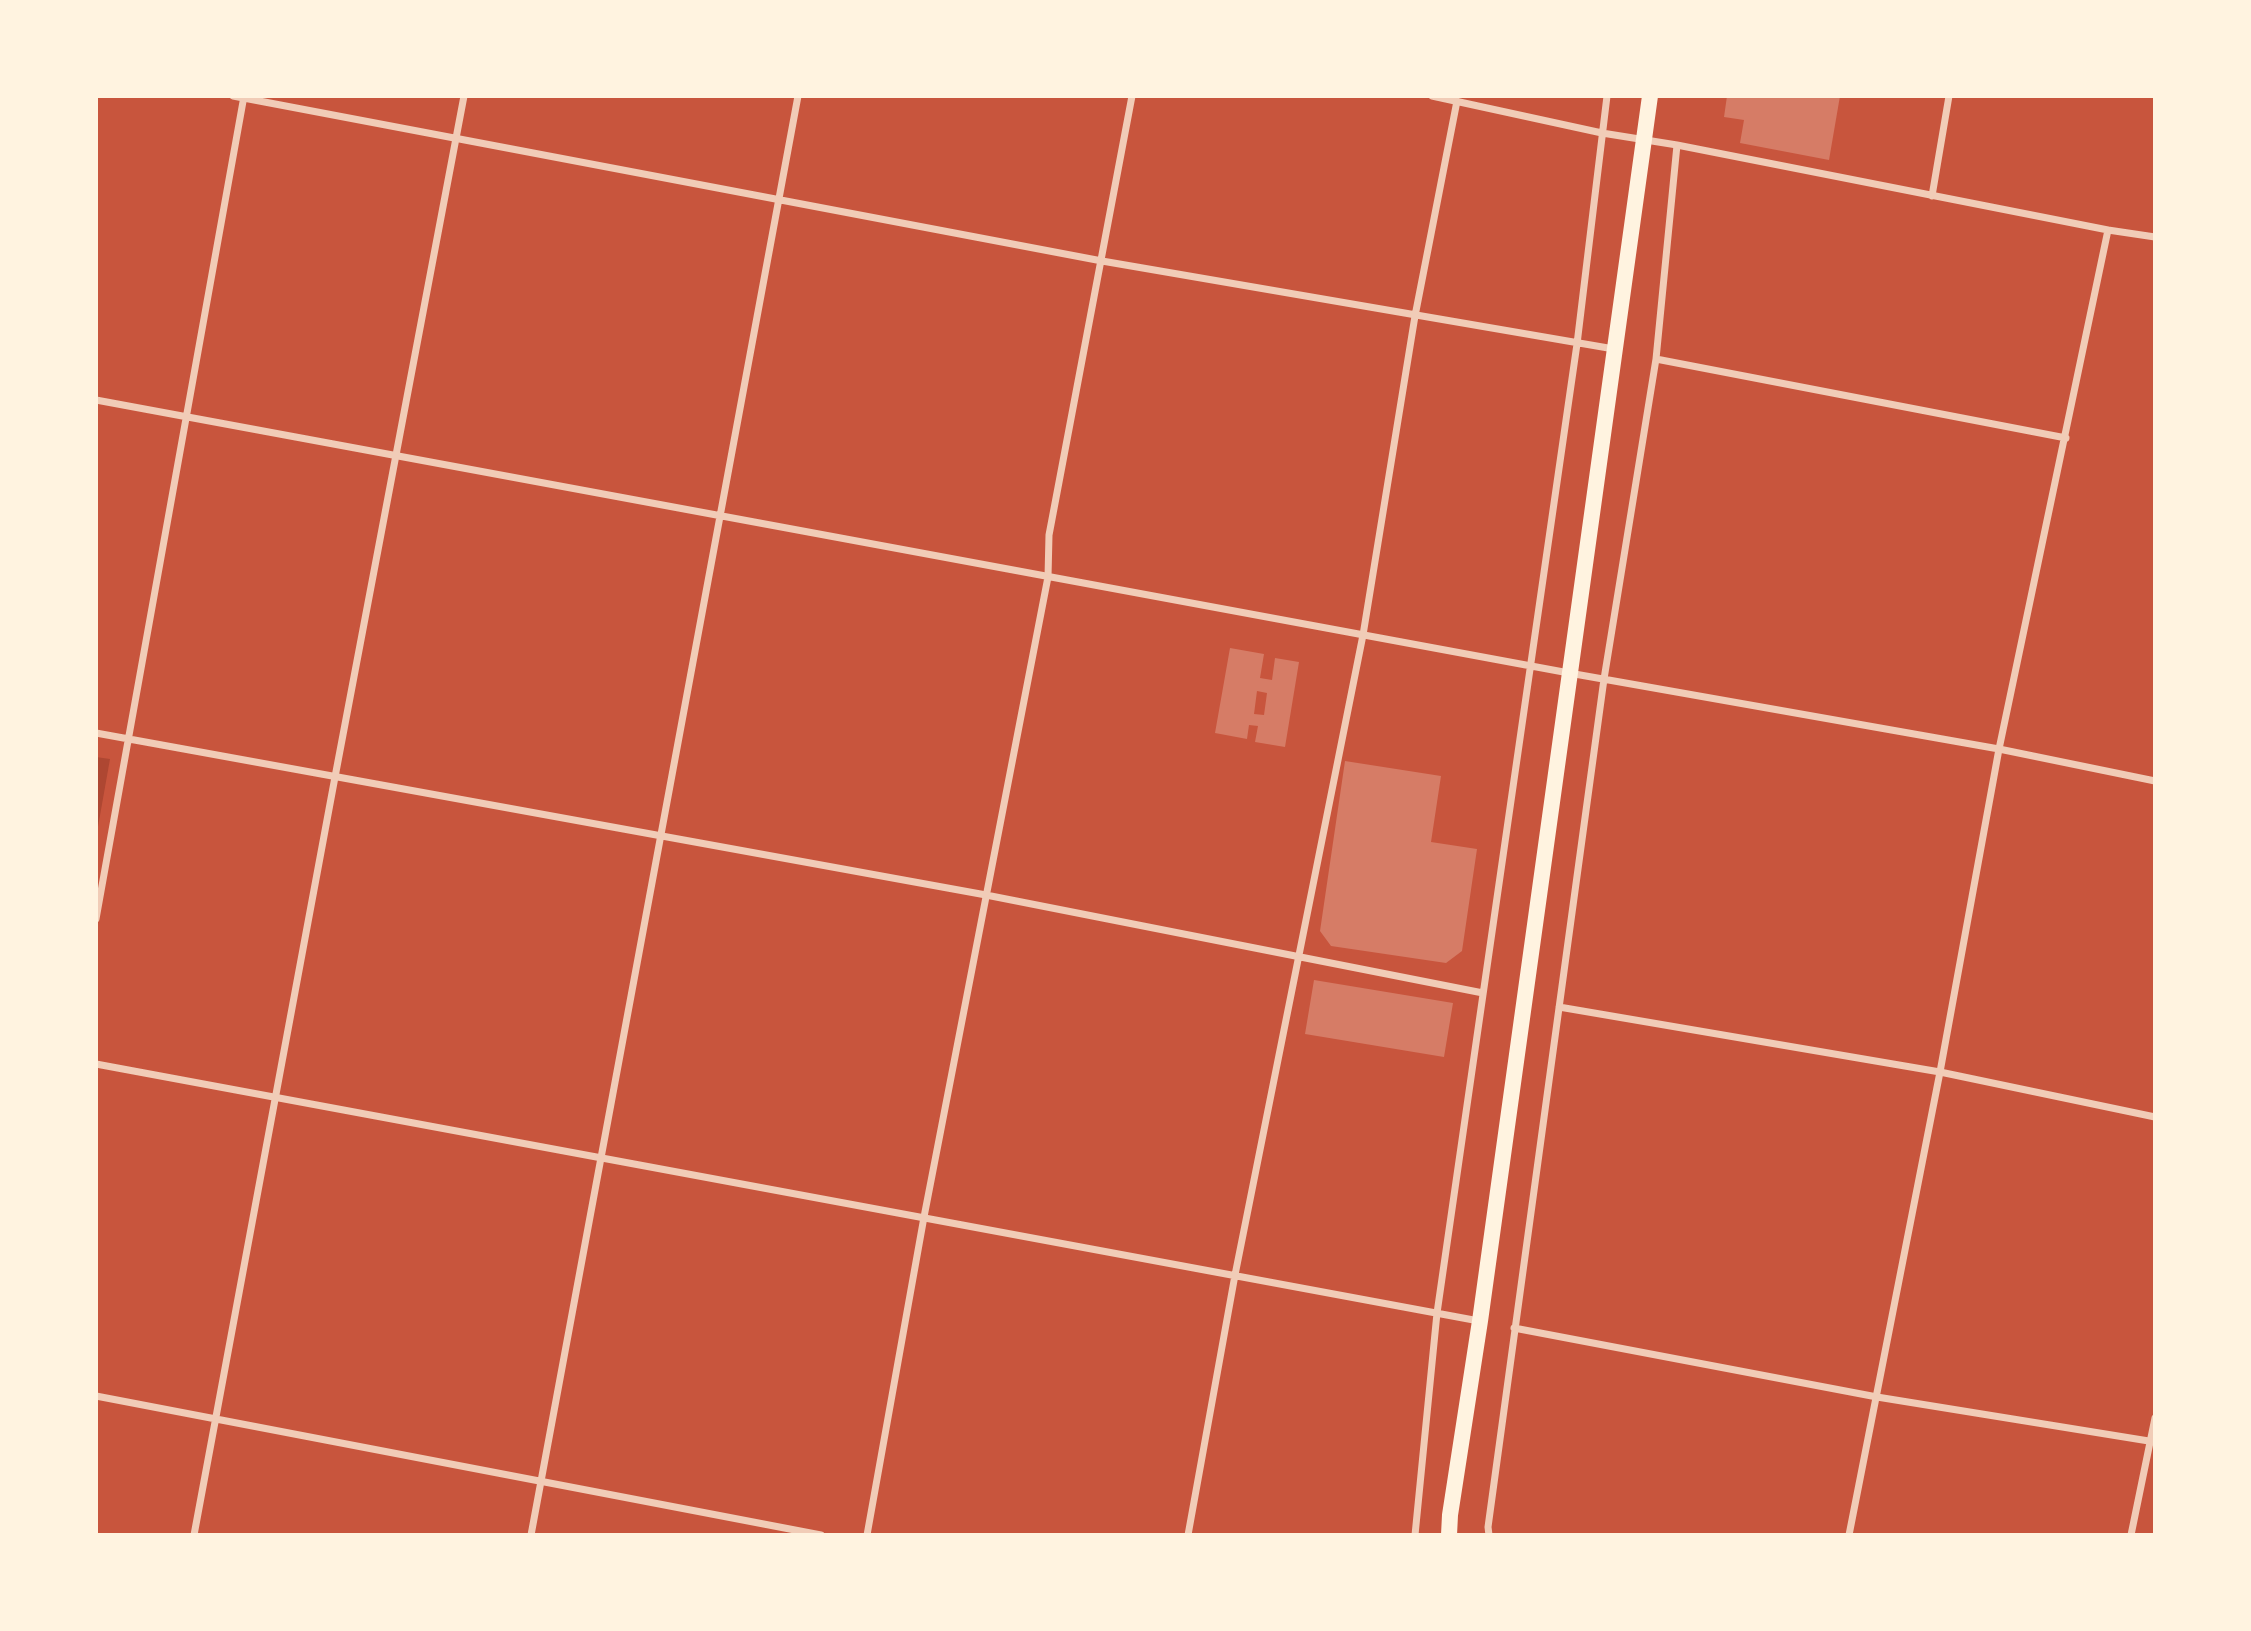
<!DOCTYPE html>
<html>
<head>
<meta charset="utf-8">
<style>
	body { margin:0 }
	#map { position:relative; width:2251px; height:1631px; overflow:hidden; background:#c8553d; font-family:Arial,sans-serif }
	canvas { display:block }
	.frame { position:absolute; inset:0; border:98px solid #fff3e0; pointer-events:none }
</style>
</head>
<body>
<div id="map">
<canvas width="2251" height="1631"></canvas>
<div class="frame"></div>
</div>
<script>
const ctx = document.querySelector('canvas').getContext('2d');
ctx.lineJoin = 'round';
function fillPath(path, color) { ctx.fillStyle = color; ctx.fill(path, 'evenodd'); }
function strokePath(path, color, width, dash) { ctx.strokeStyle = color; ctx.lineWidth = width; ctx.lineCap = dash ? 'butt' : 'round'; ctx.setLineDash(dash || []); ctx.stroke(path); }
fillPath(new Path2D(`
	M 96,757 L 110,759 L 96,838 Z`), '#ae4732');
fillPath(new Path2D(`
	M 1727,96 L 1840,96 L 1829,160 L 1740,143 L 1744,120 L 1724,117 Z
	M 1230,648 L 1264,654 L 1260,678 L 1272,680 L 1275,658 L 1299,662 L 1285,747 L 1255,742 L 1258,726 L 1249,725 L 1247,739 L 1215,733 ZM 1257,691 L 1267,693 L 1264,715 L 1254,714 Z
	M 1345,761 L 1441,776 L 1431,842 L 1477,849 L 1462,951 L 1446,963 L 1331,946 L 1320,931 Z
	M 1314,980 L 1453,1003 L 1444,1057 L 1305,1034 Z`), '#d67c66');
strokePath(new Path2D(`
	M 233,96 L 1102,261 L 1614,349
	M 1432,96 L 1602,133 L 1677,145 L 2108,230 L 2155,237
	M 1932,196 L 1949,96
	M 1656,359 L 2066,438
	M 96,400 L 1569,673 L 1999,749 L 2155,781
	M 96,733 L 986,895 L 1483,993
	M 96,919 L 244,96
	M 1559,1007 L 1940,1072 L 2155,1117
	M 96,1064 L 1479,1321
	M 1514,1328 L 1877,1397 L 2155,1442
	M 96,1396 L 821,1535
	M 194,1535 L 335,777 L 464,96
	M 531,1535 L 798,96
	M 867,1535 L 924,1217 L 1048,577 L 1049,535 L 1132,96
	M 1188,1535 L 1235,1275 L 1363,635 L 1415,316 L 1457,101
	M 1415,1535 L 1437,1313 L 1577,344 L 1607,96
	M 1489,1535 L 1488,1527 L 1604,679 L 1656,359 L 1677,145
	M 1849,1535 L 1940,1072 L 1999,749 L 2108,230
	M 2131,1535 L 2155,1418`), '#f1ccb7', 7);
strokePath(new Path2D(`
	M 1449,1535 L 1450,1515 L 1480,1321 L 1650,96`), '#fff3e0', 16);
</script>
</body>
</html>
